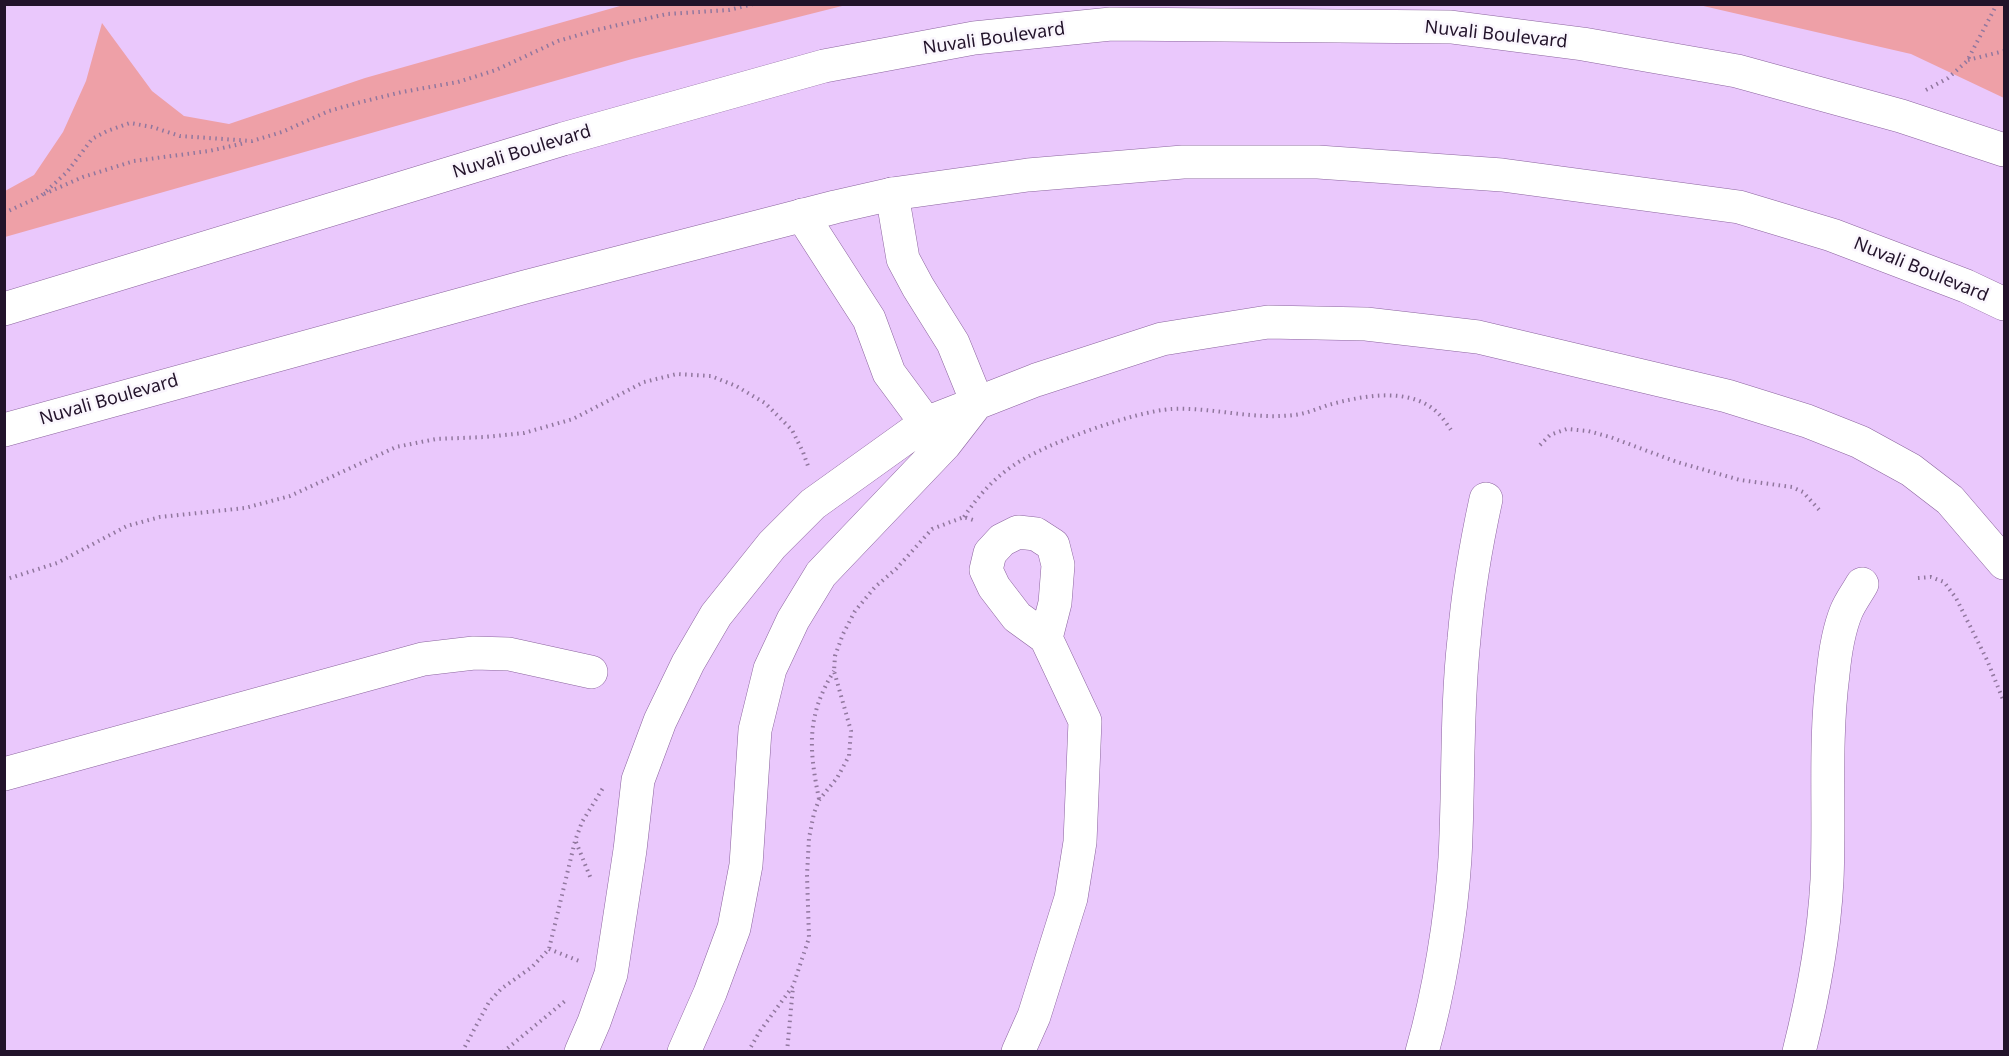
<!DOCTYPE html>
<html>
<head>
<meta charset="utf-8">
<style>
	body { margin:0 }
	#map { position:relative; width:2009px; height:1056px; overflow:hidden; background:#eac8fc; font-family:"Noto Sans",sans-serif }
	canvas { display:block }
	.frame { position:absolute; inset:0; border:6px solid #22132a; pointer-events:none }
</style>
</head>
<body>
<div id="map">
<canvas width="2009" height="1056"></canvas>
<div class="frame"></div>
</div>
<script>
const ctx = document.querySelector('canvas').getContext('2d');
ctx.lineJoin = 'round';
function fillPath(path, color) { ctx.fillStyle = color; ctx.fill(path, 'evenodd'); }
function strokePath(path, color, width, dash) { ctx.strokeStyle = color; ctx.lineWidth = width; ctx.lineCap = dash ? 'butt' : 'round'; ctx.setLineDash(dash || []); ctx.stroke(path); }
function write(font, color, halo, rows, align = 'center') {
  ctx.font = font + ' "Noto Sans",sans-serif'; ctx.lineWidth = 5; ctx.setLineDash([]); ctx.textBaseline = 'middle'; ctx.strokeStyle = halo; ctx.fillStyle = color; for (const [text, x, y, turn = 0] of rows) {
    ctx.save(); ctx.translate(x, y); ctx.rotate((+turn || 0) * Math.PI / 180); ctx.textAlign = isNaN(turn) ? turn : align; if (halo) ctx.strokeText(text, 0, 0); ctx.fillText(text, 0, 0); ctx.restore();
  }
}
fillPath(new Path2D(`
	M 627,4 L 846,5 L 632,59 L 5,237 L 5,191 L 34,175 L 63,132 L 86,81 L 102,23 L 152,91 L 184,116 L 229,124 L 365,78 Z
	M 1699,5 L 2004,5 L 2004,98 L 1911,54 Z`), '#eea0a7');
const minor = new Path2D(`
	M 892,194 L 903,259 L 918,287 L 953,343 L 977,402
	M 802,215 L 869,319 L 889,373 L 926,423 L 940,439
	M 4,774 L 423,659 L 474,653 L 509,654 L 591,672
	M 581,1052 L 594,1022 L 611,974 L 630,850 L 638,780 L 660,721 L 688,663 L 716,615 L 772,545 L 813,504 L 926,423 L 1036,380 L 1162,339 L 1268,322 L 1366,324 L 1478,337 L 1727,396 L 1807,421 L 1860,442 L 1911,470 L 1950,500 L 2004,563
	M 684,1052 L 710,993 L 734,928 L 746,865 L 755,730 L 770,669 L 793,620 L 821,574 L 945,444 L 976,404
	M 1018,1052 L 1034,1016 L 1071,898 L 1080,842 L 1085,721 L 1046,638 L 1017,617 L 994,587 L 986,570 L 990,553 L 1002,540 L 1018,532 L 1036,534 L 1053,545 L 1058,565 L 1055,603 L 1046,638
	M 1422,1052 C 1439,992 1451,920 1455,858 C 1459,785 1456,712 1464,639 C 1468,591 1476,545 1486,499
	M 1799,1052 C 1813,996 1824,938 1827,880 C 1830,811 1824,743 1833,674 C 1835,653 1838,632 1846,612 C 1850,602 1857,593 1862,584`);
const major = new Path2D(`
	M 4,309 L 563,139 L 824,66 L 974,38 L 1111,24 L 1451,27 L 1583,44 L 1737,71 L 1901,116 L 2004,150
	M 4,430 L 525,287 L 835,207 L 892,194 L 1028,175 L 1183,162 L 1318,162 L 1502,175 L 1739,207 L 1832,235 L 1966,286 L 2004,304`);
strokePath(minor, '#8b649e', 34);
strokePath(major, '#8b649e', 34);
strokePath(new Path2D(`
	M 1968,60 L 2004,51
	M 1926,90 L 1948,78 L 1967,61 L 1997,4
	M 44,194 L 83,177 L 134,161 L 209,151 L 245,143
	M 4,213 L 41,196 L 67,172 L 92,139 L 107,131 L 130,123 L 152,127 L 180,136 L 252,141 L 282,132 L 329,111 L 361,102 L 402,92 L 458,82 L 496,70 L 558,41 L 596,30 L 667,14 L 729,10 L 753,4
	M 1540,445 L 1550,435 L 1567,429 L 1588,431 L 1610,437 L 1677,462 L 1740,480 L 1792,487 L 1803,492 L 1822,513
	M 964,517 C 978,496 993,479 1014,465 C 1044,444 1135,411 1172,409 C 1213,407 1252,420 1294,415 C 1305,414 1317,409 1328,405 C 1362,396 1408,386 1437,412 C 1442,417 1447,424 1451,430
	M 1918,578 L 1931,577 L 1944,582 L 1956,598 L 1987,660 L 2004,702
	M 4,580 L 57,563 L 127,526 L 160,517 L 245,508 L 290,496 L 396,447 L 436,439 L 485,437 L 524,433 L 573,419 L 644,382 L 677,374 L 711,376 L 736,386 L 765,403 L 792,430 L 803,452 L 808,466
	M 819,799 C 809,749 806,716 834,671
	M 576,842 L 591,879
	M 549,949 L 579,961
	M 462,1052 L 489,1002 L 501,989 L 532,967 L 549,949 L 575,841 L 582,822 L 603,788
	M 503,1052 L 565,1001
	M 748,1052 L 760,1031 L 793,986 L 809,938 L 807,875 L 809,838 L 814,813 L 819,800 L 837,778 L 849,756 L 851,731 L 834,671 L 835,656 L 843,634 L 855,611 L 875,587 L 896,569 L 932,529 L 964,517 L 976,521
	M 787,1052 L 793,987`), '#91779e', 4, [1.5, 4.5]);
strokePath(minor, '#fff', 33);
strokePath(major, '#fff', 33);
write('18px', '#22132a', '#faf6fd', [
	["Nuvali Boulevard",1496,35,6],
	["Nuvali Boulevard",994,39,-8],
	["Nuvali Boulevard",522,152,-17],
	["Nuvali Boulevard",1921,270,22],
	["Nuvali Boulevard",109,400,-16]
]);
</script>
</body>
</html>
